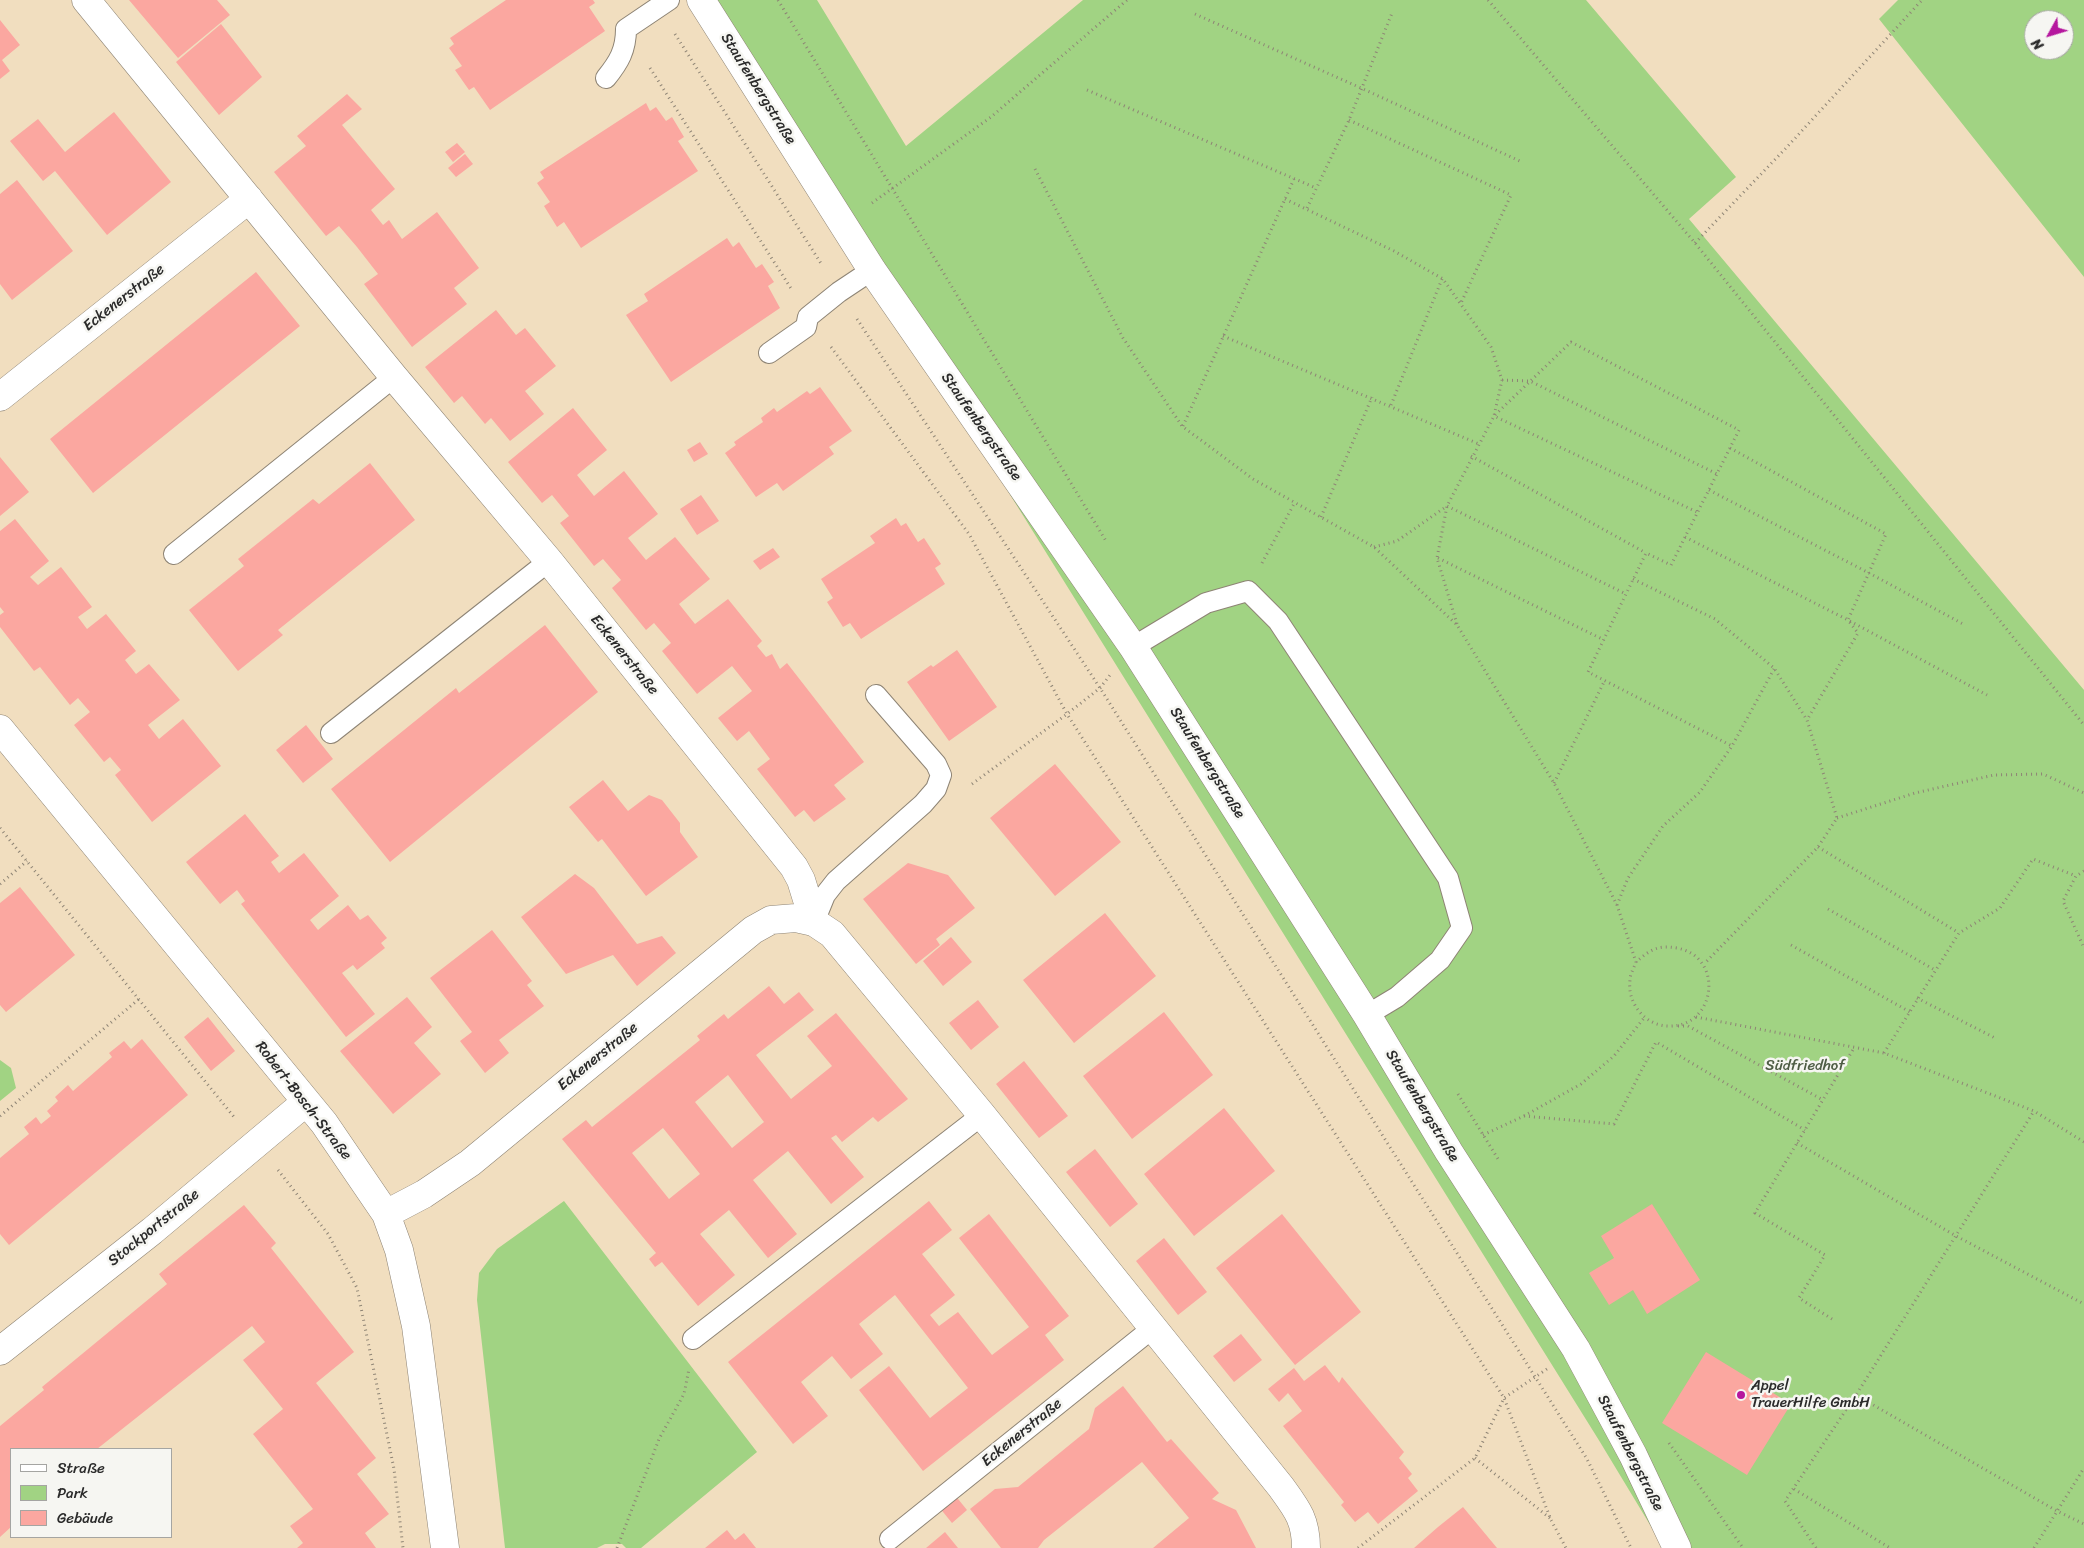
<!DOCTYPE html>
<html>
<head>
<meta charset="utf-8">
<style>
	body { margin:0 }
	#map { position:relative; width:2084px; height:1548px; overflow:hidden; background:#f1debf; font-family:Sriracha,sans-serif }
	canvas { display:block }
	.legend { position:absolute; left:10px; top:1448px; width:162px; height:90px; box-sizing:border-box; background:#f6f6f2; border:1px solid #a5a5a2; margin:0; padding:6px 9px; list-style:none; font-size:15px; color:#2b2b2b }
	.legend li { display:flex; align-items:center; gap:10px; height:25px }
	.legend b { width:25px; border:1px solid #a5a5a2 }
	.north { position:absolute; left:2024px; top:10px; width:50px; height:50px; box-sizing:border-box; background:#f6f6f2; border:1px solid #a5a5a2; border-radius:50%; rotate:231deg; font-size:14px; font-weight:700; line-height:20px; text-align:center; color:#2b2b2b }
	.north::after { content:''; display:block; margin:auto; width:18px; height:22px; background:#b5179e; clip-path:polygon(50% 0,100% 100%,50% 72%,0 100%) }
</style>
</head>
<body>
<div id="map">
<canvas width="2084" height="1548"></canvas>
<ul class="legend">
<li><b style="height:6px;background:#fff"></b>Straße</li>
<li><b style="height:14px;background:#a1d383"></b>Park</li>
<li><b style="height:14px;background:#fba7a0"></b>Gebäude</li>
</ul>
<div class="north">N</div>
</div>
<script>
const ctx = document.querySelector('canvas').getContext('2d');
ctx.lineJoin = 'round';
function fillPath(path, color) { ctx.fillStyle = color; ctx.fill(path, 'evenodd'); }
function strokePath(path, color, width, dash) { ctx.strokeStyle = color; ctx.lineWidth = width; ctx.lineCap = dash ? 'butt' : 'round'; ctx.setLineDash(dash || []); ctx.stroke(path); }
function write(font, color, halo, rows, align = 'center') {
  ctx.font = font + ' Sriracha,sans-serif'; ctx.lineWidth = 5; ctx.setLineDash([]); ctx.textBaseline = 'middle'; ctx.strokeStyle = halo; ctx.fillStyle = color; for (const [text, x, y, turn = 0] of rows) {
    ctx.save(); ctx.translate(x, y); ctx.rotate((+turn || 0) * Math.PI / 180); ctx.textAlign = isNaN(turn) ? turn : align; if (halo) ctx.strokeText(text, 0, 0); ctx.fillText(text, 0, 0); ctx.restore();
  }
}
fillPath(new Path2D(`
	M 702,0 L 817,0 L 906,146 L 1083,0 L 1586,0 L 1736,177 L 1689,219 L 2084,690 L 2084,1548 L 1664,1548 L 1600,1442 Z
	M 1898,0 L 2084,0 L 2084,277 L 1879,19 ZM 2034,20 L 2064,20 L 2064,50 L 2034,50 Z
	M 0,1060 L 11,1068 L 16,1088 L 0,1101 Z
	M 564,1201 L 757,1452 L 641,1548 L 626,1548 L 622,1544 L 605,1544 L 597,1548 L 505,1548 L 477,1300 L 479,1273 L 497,1249 Z`), '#a1d383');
fillPath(new Path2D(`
	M 129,0 L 217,0 L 230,15 L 178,58 Z
	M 506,0 L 593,0 L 595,3 L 589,7 L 605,31 L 490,110 L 474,87 L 469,90 L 455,70 L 462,66 L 449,48 L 454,44 L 450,38 Z
	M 0,20 L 20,45 L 2,60 L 10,71 L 0,79 Z
	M 221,24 L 262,77 L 219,115 L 176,62 Z
	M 347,94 L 362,109 L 342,125 L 395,189 L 371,210 L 383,225 L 389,220 L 402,239 L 437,212 L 479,268 L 454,288 L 467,304 L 412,347 L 364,284 L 378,274 L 357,247 L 339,226 L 326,236 L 274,172 L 306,146 L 297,136 Z
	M 646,103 L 650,111 L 656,107 L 666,121 L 672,117 L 684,137 L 678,141 L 698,171 L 581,248 L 564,222 L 557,227 L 544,206 L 550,202 L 537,183 L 544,178 L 540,172 Z
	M 114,112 L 171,182 L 107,235 L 55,171 L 43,181 L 10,141 L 38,119 L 65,152 Z
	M 457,143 L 465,152 L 453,162 L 445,152 Z
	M 465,154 L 473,164 L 456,177 L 448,168 Z
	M 17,180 L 73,251 L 12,300 L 0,284 L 0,194 Z
	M 727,238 L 733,247 L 739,242 L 756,268 L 762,264 L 774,282 L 768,286 L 780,308 L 671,382 L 626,315 L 648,301 L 644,294 Z
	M 256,272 L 300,326 L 93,493 L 50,439 Z
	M 496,310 L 516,335 L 525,328 L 556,366 L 525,391 L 544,414 L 510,441 L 491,418 L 485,424 L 462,396 L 454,403 L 425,367 Z
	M 820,387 L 852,431 L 829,447 L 834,454 L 783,491 L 777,483 L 756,497 L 725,453 L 736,445 L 734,442 L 763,422 L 761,418 L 774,408 L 777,412 L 807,391 L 810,394 Z
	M 573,408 L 607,450 L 577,475 L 594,496 L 624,471 L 658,514 L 628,538 L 646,560 L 675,537 L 710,579 L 679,604 L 695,624 L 728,599 L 762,641 L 757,646 L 766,657 L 772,654 L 780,669 L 787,663 L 864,762 L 834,785 L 846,799 L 814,822 L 804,810 L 795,817 L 757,769 L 770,759 L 749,731 L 737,741 L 718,718 L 752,691 L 732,666 L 697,694 L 662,651 L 671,643 L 654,623 L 646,630 L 612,588 L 621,580 L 603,559 L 594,566 L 560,523 L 569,516 L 552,495 L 542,503 L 508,462 Z
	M 700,442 L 708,454 L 694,462 L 687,450 Z
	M 0,457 L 29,492 L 0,516 Z
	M 370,463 L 415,520 L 278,630 L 283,635 L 238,671 L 189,610 L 244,566 L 238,559 L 313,499 L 319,504 Z
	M 701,495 L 719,521 L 697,535 L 680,509 Z
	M 896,518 L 901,526 L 906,523 L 918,542 L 924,538 L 941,564 L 935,568 L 945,584 L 861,639 L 850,623 L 843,627 L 827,602 L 833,598 L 821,579 L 875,543 L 870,536 Z
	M 15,519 L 49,561 L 30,577 L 38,585 L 61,567 L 92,607 L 78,617 L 87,629 L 106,614 L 136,651 L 125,660 L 136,674 L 149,664 L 180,700 L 148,725 L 159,739 L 183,719 L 221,766 L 152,822 L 115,775 L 121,770 L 110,757 L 104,762 L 74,725 L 90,712 L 78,698 L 70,705 L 40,667 L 34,671 L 0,627 L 0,615 L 4,612 L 0,607 L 0,531 Z
	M 773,548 L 780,557 L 760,570 L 753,561 Z
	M 545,625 L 598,692 L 390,862 L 331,789 L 456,688 L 459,693 Z
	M 957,650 L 997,707 L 949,741 L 907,682 L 931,665 L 933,667 Z
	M 306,725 L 333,759 L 303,783 L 276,750 Z
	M 1055,764 L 1121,842 L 1055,896 L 990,818 Z
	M 603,780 L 628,811 L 649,795 L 662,800 L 680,823 L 680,832 L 698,857 L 646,896 L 602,839 L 598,842 L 569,807 Z
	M 245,814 L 279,856 L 271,862 L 279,873 L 304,853 L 339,896 L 310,920 L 318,930 L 348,905 L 360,920 L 368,915 L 387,938 L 381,943 L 385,948 L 357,970 L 353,965 L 342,973 L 375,1014 L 346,1037 L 241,904 L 245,901 L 237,890 L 220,904 L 186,862 Z
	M 908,863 L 948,875 L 975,908 L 936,939 L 940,945 L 916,964 L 863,899 Z
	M 575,874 L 594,888 L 637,944 L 662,936 L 676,953 L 637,986 L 613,955 L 566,974 L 521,917 Z
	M 20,887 L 75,955 L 6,1012 L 0,1005 L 0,903 Z
	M 1105,913 L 1156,976 L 1074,1043 L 1023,980 Z
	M 492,930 L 532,981 L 527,985 L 544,1006 L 499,1040 L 509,1053 L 485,1073 L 460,1041 L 472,1032 L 430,978 Z
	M 951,937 L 972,962 L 943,986 L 923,961 Z
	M 769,986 L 784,1004 L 799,992 L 814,1010 L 756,1055 L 791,1099 L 832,1066 L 807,1036 L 836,1013 L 908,1099 L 878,1122 L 873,1117 L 842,1142 L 836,1135 L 831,1138 L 864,1177 L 831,1204 L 788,1151 L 753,1180 L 797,1234 L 768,1258 L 729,1210 L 700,1234 L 735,1275 L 698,1306 L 662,1262 L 655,1267 L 649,1259 L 656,1253 L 562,1139 L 586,1120 L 592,1127 L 700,1040 L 697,1036 L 724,1014 L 728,1019 ZM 728,1075 L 764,1122 L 732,1148 L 695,1102 ZM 663,1128 L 700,1174 L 669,1199 L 632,1153 Z
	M 407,997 L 432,1027 L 414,1043 L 441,1074 L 393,1114 L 340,1051 Z
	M 978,1000 L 999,1027 L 971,1050 L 949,1023 Z
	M 1164,1012 L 1213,1075 L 1132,1139 L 1083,1076 Z
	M 208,1017 L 235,1051 L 211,1071 L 184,1037 Z
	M 142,1039 L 188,1095 L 9,1245 L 0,1234 L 0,1158 L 29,1134 L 24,1127 L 36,1117 L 41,1124 L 51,1116 L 47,1111 L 58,1101 L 55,1097 L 68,1085 L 73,1091 L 112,1057 L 109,1053 L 124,1041 L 131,1049 Z
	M 1024,1061 L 1068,1116 L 1039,1138 L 996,1084 Z
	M 1224,1108 L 1275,1171 L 1194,1236 L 1144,1174 Z
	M 1095,1149 L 1138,1204 L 1110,1227 L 1066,1172 Z
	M 929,1201 L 952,1230 L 922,1254 L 955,1295 L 930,1315 L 939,1326 L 958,1312 L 992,1355 L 1029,1327 L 959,1238 L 989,1214 L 1069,1316 L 1045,1335 L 1064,1360 L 923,1471 L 859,1390 L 889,1366 L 930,1418 L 968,1388 L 895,1295 L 859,1324 L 883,1354 L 851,1379 L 832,1356 L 801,1382 L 828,1416 L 793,1444 L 728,1362 Z
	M 1652,1204 L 1700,1280 L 1647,1314 L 1633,1290 L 1609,1305 L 1589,1273 L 1614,1258 L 1601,1236 Z
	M 244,1205 L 276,1243 L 271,1248 L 354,1352 L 316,1383 L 376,1458 L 357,1474 L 389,1514 L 365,1533 L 376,1548 L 297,1548 L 303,1543 L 290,1526 L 313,1509 L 253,1434 L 283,1409 L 243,1360 L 265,1342 L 252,1326 L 97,1449 L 11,1449 L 11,1527 L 0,1537 L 0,1426 L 44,1390 L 42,1387 L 167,1284 L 159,1274 Z
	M 1282,1214 L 1361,1312 L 1295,1365 L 1216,1268 Z
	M 1164,1238 L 1207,1292 L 1178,1315 L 1136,1261 Z
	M 1241,1334 L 1262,1360 L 1234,1382 L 1213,1356 Z
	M 1706,1352 L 1791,1404 L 1747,1475 L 1662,1423 Z
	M 1325,1365 L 1339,1383 L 1342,1377 L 1404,1452 L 1399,1458 L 1412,1474 L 1408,1478 L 1418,1491 L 1378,1524 L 1368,1512 L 1355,1522 L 1341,1505 L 1344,1502 L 1283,1426 L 1302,1411 L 1288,1393 L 1279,1402 L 1268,1389 L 1294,1368 L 1304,1381 Z
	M 1123,1386 L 1167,1442 L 1171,1439 L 1219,1493 L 1212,1499 L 1236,1510 L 1256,1548 L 1153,1548 L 1189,1518 L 1142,1462 L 1044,1540 L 1038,1548 L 1001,1548 L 970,1509 L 995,1489 L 1018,1487 L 1089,1429 L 1095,1408 Z
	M 954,1494 L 967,1510 L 952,1523 L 939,1507 Z
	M 1463,1507 L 1497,1548 L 1414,1548 L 1438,1527 Z
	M 727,1530 L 735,1540 L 744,1533 L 756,1548 L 705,1548 Z
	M 945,1532 L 958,1548 L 926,1548 Z`), '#fba7a0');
const service = new Path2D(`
	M 606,78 C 619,62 626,50 626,29 L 669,0
	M 769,353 L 806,327 L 808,317 L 839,292 L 872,270
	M 174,554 L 394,377
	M 1133,647 L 1206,603 L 1248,591 L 1278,621 L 1448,878 L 1462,928 L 1440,960 L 1397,997 L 1367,1015
	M 331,733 L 549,561
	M 814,922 L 825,895 L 836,881 L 923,804 L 936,789 L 941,775 L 936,764 L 876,695
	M 693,1339 L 982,1115
	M 890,1539 L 1154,1327`);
const minor = new Path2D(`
	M 86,0 L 394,377 L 549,561 L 794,867 L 801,880 L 814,922
	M 0,397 L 249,199
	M 0,729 L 324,1123 L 386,1214 L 399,1250 L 416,1326 L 445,1548
	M 386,1214 L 424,1194 L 470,1163 L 753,930 L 771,920 L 796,918 L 814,922 L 832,934 L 982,1115 L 1281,1487 C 1297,1509 1306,1520 1306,1548
	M 0,1351 L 152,1231 L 306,1102`);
const tertiary = new Path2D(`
	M 701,0 L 872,270 L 1133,647 L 1367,1015 L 1449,1152 L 1576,1349 L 1633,1455 L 1677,1548`);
strokePath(service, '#8e8475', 22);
strokePath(minor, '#8e8475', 29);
strokePath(tertiary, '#8e8475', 29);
strokePath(new Path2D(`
	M 778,0 L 1106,541
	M 1488,0 L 1695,243 L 2084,725
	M 1195,14 L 1361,88 L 1522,162
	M 675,34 L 822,265
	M 650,68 L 792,290
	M 1087,90 L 1316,188
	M 1349,120 L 1511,195 L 1461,303
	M 1035,169 L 1123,338 L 1182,426 L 1253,479 L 1374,547 L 1457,625 L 1554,783 L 1617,905 L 1636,962 C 1634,968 1630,974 1630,980 C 1627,1003 1645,1026 1669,1026 C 1716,1027 1725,957 1677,948 C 1658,945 1651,949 1636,962
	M 1285,199 L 1394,251 L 1443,279 L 1491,347 L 1502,380 L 1494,416 L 1697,512
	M 872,203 L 991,117 L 1127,0
	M 1307,208 L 1349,120 L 1392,13
	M 1695,243 L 1787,147 L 1922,0
	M 857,319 L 1100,688 L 1587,1459 L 1631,1548
	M 1223,336 L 1479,444
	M 831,347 L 969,534 L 1067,714 L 1504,1398 L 1551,1520 L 1566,1548
	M 1502,380 L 1530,381 L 1717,474
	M 1391,405 L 1442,279
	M 1183,426 L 1294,179
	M 1730,448 L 1886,534 L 1848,620 L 1858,633 L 1807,720
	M 1471,456 L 1646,553
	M 1709,490 L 1869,573 L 1963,624
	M 1321,517 L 1372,397
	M 1685,537 L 1848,620 L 1987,695
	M 1374,547 L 1397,541 L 1447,506 L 1626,594
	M 1438,558 L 1604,640
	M 1262,563 L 1295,502
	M 1633,579 L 1715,619 L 1774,668 L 1807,720 L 1837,818 L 1818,847 L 1704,964
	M 1457,624 L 1437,558 L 1447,506 L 1494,416 L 1571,342 L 1739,430 L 1671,565 L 1646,553 L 1588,672 L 1732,746
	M 1554,783 L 1605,680
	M 972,784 L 1067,714 L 1100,688 L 1110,675
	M 1837,818 L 1915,793 L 1994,775 L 2043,774 L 2084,793
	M 0,828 L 234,1117
	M 1818,847 L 1959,933
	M 2084,871 L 2076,876 L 2063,901 L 2084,948
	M 0,884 L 27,861
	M 1617,905 L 1628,878 L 1663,826 L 1700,792 L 1732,746 L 1774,669
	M 1828,909 L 1935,970
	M 1791,945 L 1910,1012
	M 1917,998 L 1997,1039
	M 1696,1017 L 1884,1053 L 2034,1111 L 2084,1142
	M 1678,1026 L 1688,1026 L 1823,1100
	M 1884,1053 L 1959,933 L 2000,908 L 2033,859 L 2076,876
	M 1458,1094 L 1498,1159
	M 0,1116 L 139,999
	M 1524,1116 L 1614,1124 L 1656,1042 L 1805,1130
	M 1483,1135 L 1524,1116 L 1581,1084 L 1614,1056 L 1644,1018
	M 1797,1143 L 1956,1236 L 2084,1304
	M 278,1170 L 328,1234 L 357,1288 L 394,1469 L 403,1548
	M 1832,1319 L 1799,1298 L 1825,1255 L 1755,1213 L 1854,1048
	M 1856,1395 L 2057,1511 L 2084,1524
	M 1669,1443 L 1743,1548
	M 1475,1458 L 1551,1519
	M 1794,1489 L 1890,1548
	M 617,1548 L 659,1439 L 684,1394 L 689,1369
	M 1358,1548 L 1475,1458 L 1504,1398 L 1547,1369
	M 1816,1548 L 1785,1501 L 1856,1395 L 2034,1111
	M 2034,1548 L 2084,1468`), '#8e8475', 3, [1, 4]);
strokePath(service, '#fff', 20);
strokePath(minor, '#fff', 28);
strokePath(tertiary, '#fff', 28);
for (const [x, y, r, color] of [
	[1741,1395,5,"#b5179e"]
]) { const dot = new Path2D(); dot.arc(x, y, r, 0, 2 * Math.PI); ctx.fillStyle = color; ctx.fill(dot); strokePath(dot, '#f6f6f2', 2); }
write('15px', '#2b2b2b', '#f6f6f2', [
	["Staufenbergstraße",758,89,58],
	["Eckenerstraße",124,298,-38],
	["Staufenbergstraße",981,427,55],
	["Eckenerstraße",624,655,51],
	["Staufenbergstraße",1207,763,58],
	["Eckenerstraße",598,1057,-39],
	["Robert-Bosch-Straße",303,1101,52],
	["Staufenbergstraße",1422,1106,59],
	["Stockportstraße",154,1228,-39],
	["Eckenerstraße",1022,1433,-39],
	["Staufenbergstraße",1630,1453,63]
]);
write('15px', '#4e5d45', '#f6f6f2', [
	["Südfriedhof",1805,1066]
]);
write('15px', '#2b2b2b', '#f6f6f2', [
	["Appel",1751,1386],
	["TrauerHilfe GmbH",1751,1403]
], 'left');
</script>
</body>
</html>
